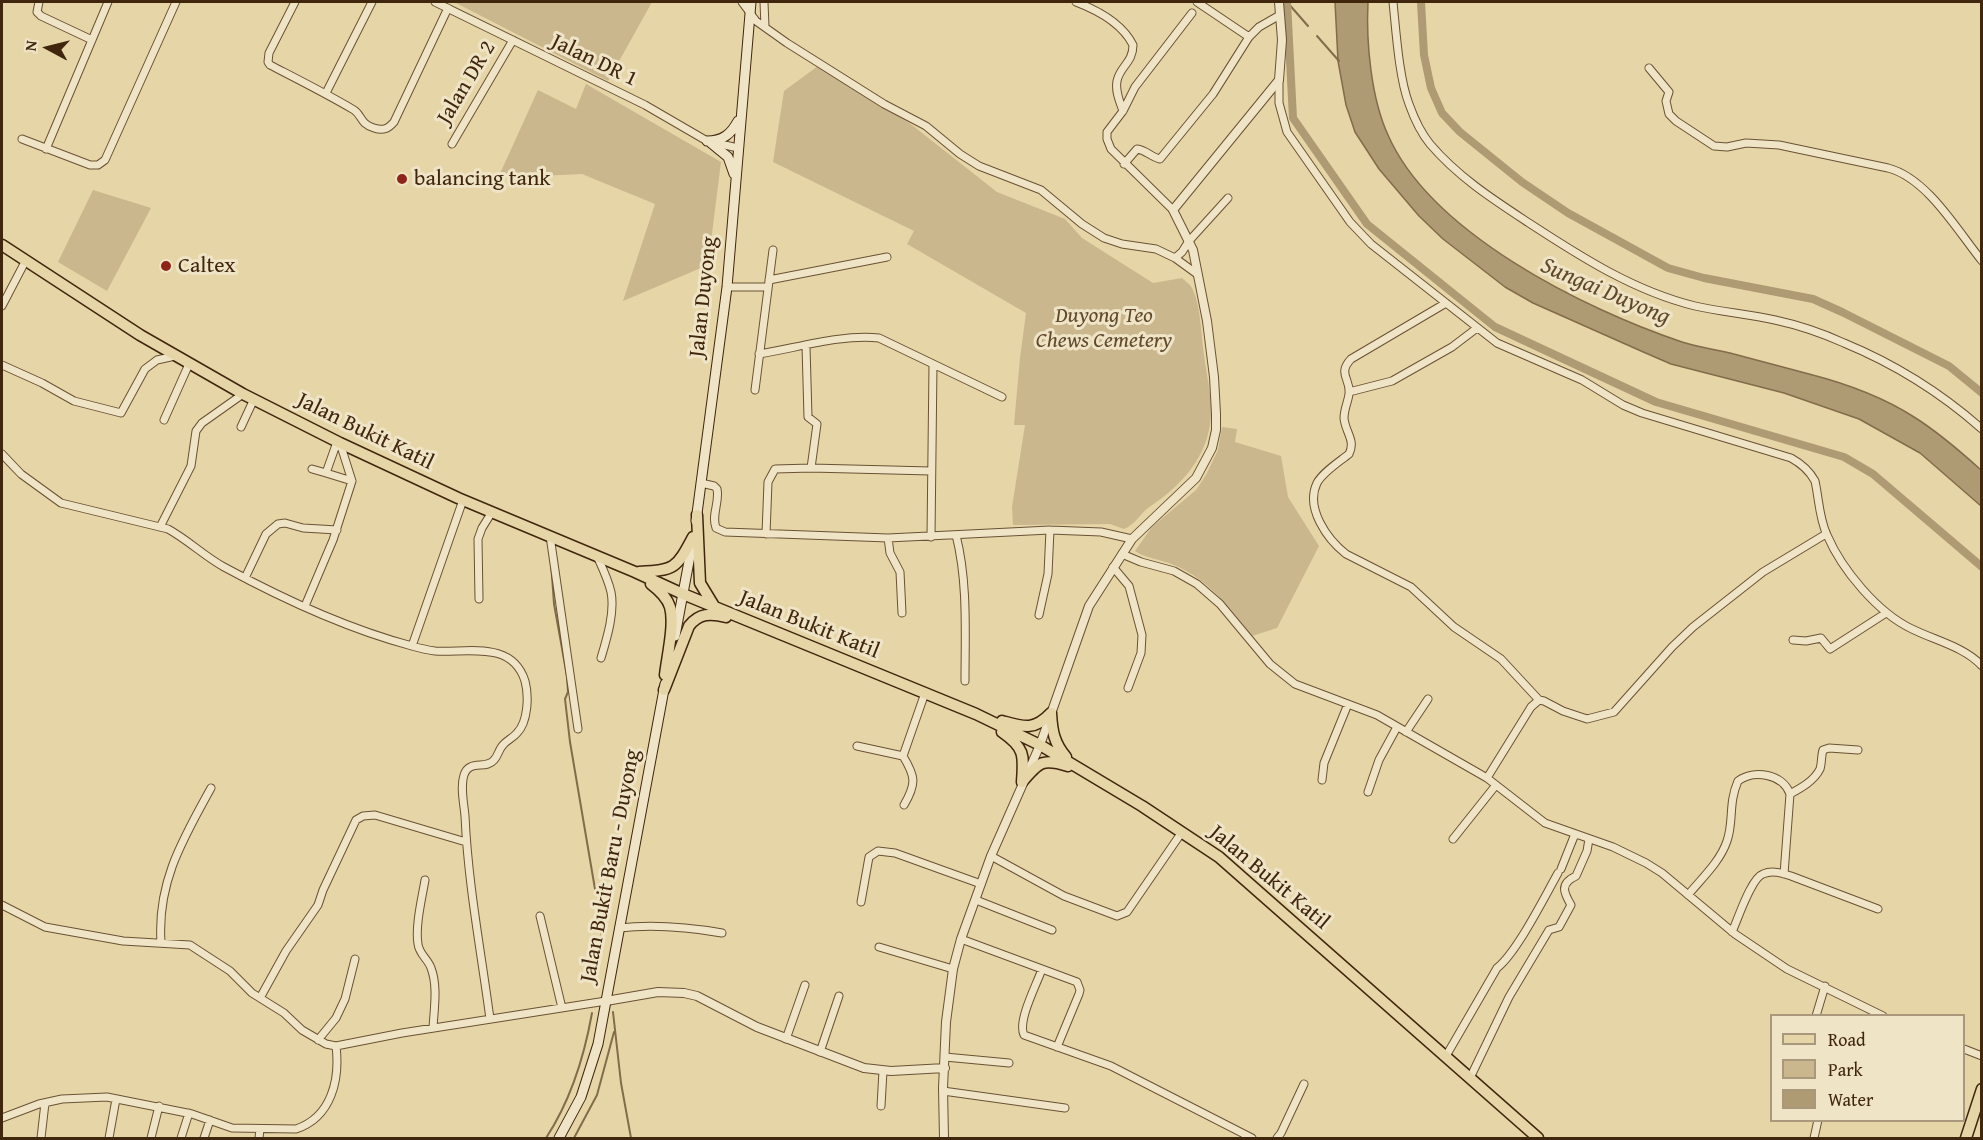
<!DOCTYPE html>
<html>
<head>
<meta charset="utf-8">
<style>
	body { margin:0 }
	#map { position:relative; width:1983px; height:1140px; overflow:hidden; background:#e6d5a7; font-family:"Gentium Book Plus",serif }
	canvas { display:block }
	.frame { position:absolute; inset:0; border:3px solid #40260d; pointer-events:none }
	.legend { position:absolute; left:1770px; top:1014px; width:195px; height:108px; box-sizing:border-box; background:#efe4c6; border:2px solid #a9987c; margin:0; padding:8px 10px; list-style:none; font-size:18px; color:#40260d }
	.legend li { display:flex; align-items:center; gap:12px; height:30px }
	.legend b { width:30px; border:2px solid #a9987c }
	.north { position:absolute; left:18px; top:18px; width:60px; height:60px; -webkit-text-stroke:4px #efe4c6; paint-order:stroke; rotate:277deg; font-size:16px; font-weight:700; line-height:24px; text-align:center; color:#40260d }
	.north::after { content:''; display:block; margin:auto; width:21px; height:27px; background:#40260d; clip-path:polygon(50% 0,100% 100%,50% 72%,0 100%) }
</style>
</head>
<body>
<div id="map">
<canvas width="1983" height="1140"></canvas>
<div class="frame"></div>
<ul class="legend">
<li><b style="height:8px;background:#e6d5a7"></b>Road</li>
<li><b style="height:16px;background:#cab78d"></b>Park</li>
<li><b style="height:16px;background:#ae9a73"></b>Water</li>
</ul>
<div class="north">N</div>
</div>
<script>
const ctx = document.querySelector('canvas').getContext('2d');
ctx.lineJoin = 'round';
function fillPath(path, color) { ctx.fillStyle = color; ctx.fill(path, 'evenodd'); }
function strokePath(path, color, width, dash) { ctx.strokeStyle = color; ctx.lineWidth = width; ctx.lineCap = dash ? 'butt' : 'round'; ctx.setLineDash(dash || []); ctx.stroke(path); }
function write(font, color, halo, rows, align = 'center') {
  ctx.font = font + ' "Gentium Book Plus",serif'; ctx.lineWidth = 6; ctx.setLineDash([]); ctx.textBaseline = 'middle'; ctx.strokeStyle = halo; ctx.fillStyle = color; for (const [text, x, y, turn = 0] of rows) {
    ctx.save(); ctx.translate(x, y); ctx.rotate((+turn || 0) * Math.PI / 180); ctx.textAlign = isNaN(turn) ? turn : align; if (halo) ctx.strokeText(text, 0, 0); ctx.fillText(text, 0, 0); ctx.restore();
  }
}
fillPath(new Path2D(`
	M 454,2 L 652,2 L 608,81 Z
	M 818,66 L 908,122 L 997,192 L 1065,219 L 1082,238 L 1153,283 L 1182,278 C 1185,281 1190,284 1192,288 C 1200,303 1201,330 1203,347 C 1205,367 1212,396 1211,416 C 1208,458 1181,486 1148,508 C 1139,515 1136,524 1124,529 L 1110,524 L 1013,525 L 1012,507 L 1025,425 L 1014,425 L 1020,358 L 1026,313 L 907,244 L 914,231 L 773,162 L 784,91 Z
	M 586,84 L 721,162 L 708,265 L 623,301 L 655,204 L 582,174 L 498,178 L 538,90 L 576,109 Z
	M 93,190 L 151,208 L 107,291 L 58,262 Z
	M 1222,427 L 1237,429 L 1235,442 L 1281,456 L 1288,497 L 1319,546 L 1277,628 L 1252,636 C 1230,608 1208,579 1174,565 C 1160,559 1147,559 1135,551 L 1152,527 L 1196,490 L 1206,475 L 1218,450 Z`), '#cab78d');
const water = new Path2D(`
	M 1335,2 L 1368,2 C 1366,42 1371,98 1388,135 C 1431,233 1584,309 1682,342 C 1697,347 1714,349 1730,353 C 1757,360 1783,367 1809,374 C 1844,383 1883,397 1914,417 C 1938,432 1960,451 1981,470 L 1981,506 L 1920,453 L 1859,419 L 1784,393 L 1671,364 L 1641,351 L 1533,303 L 1505,287 L 1443,239 L 1419,216 L 1379,169 L 1355,132 L 1346,105 L 1338,61 Z`);
fillPath(water, '#ae9a73');
strokePath(water, '#826c4a', 1.5);
strokePath(new Path2D(`
	M 1287,2 L 1308,26
	M 1317,36 L 1339,61
	M 551,562 L 554,604 L 567,676 L 568,692 L 565,699 L 570,742 L 596,895
	M 597,904 L 603,946
	M 613,1012 L 621,1083 L 631,1138
	M 546,1138 C 571,1100 584,1058 592,1013
	M 574,1138 L 597,1095 L 614,1032`), '#826c4a', 2);
strokePath(new Path2D(`
	M 1287,2 L 1293,118 L 1367,224 L 1495,327 L 1656,402 L 1844,457 L 1873,474 L 1982,567
	M 1421,2 L 1424,55 L 1431,88 L 1442,113 L 1460,132 L 1522,182 L 1568,213 L 1668,268 L 1704,278 L 1813,299 L 1842,312 L 1949,366 L 1982,393`), '#ae9a73', 8);
const minor = new Path2D(`
	M 39,2 L 37,12 L 41,16 L 92,40
	M 295,2 L 269,53 L 268,62 L 270,65 C 299,80 327,94 354,110 C 362,115 360,124 374,128 C 383,131 388,129 394,122 L 448,8
	M 435,2 L 645,105 L 707,141 L 738,148
	M 742,2 L 756,21 L 787,43 L 884,104 L 926,126 L 960,154 L 979,166 L 1041,190 L 1082,224 L 1104,238 L 1122,244 L 1156,249 L 1175,258 L 1197,274
	M 764,2 L 765,27
	M 1076,2 C 1097,10 1122,23 1133,45 C 1133,63 1120,66 1117,81 C 1115,92 1120,102 1123,111
	M 1197,2 L 1249,37 L 1259,27 L 1280,15
	M 1393,2 C 1396,31 1399,78 1409,104 C 1414,118 1421,133 1430,144 C 1458,177 1494,200 1529,223 C 1581,257 1634,291 1695,306 C 1721,312 1749,314 1775,320 C 1798,325 1822,333 1844,343 C 1895,364 1940,392 1982,429
	M 1649,68 L 1669,92 L 1666,101 L 1669,114 L 1676,121 L 1714,146 L 1727,147 L 1746,143 L 1779,145 L 1888,168 C 1927,178 1957,230 1982,261
	M 1279,80 L 1279,103 L 1287,132 L 1350,222 L 1371,244 L 1497,343 L 1582,380 L 1623,405 L 1642,413 L 1791,458 C 1802,464 1809,470 1815,481 C 1819,499 1819,518 1827,535 C 1842,570 1878,613 1912,629 C 1934,640 1965,647 1982,666
	M 326,93 L 372,2
	M 22,139 L 90,165 L 98,165 L 105,160 L 176,2
	M 452,144 L 513,40
	M 46,149 L 108,2
	M 1124,164 L 1137,149 C 1146,150 1151,157 1160,159 L 1213,94 L 1249,37
	M 1173,210 L 1111,149 L 1107,139 L 1107,132 L 1123,111 L 1135,87 L 1192,13
	M 1175,258 L 1182,252 L 1189,241 L 1228,198
	M 769,280 L 887,257
	M 727,287 L 768,287
	M 1446,303 L 1351,359 C 1337,374 1351,379 1349,394 C 1348,402 1344,409 1344,418 C 1345,432 1356,440 1349,454 C 1339,462 1323,472 1317,483 C 1305,508 1327,539 1346,554 L 1411,587 L 1454,627 L 1501,659 L 1539,700 L 1531,707 L 1487,778
	M 2,306 L 26,260
	M 806,346 L 808,417 L 817,424 L 811,468
	M 759,354 C 797,348 841,334 879,338 L 1002,397
	M 2,365 L 42,383 L 74,401 L 121,413 L 145,369 L 157,360 L 175,356
	M 755,390 L 773,250
	M 1349,392 L 1392,381 L 1452,347 L 1477,328
	M 164,420 L 189,364
	M 241,427 L 254,399
	M 337,442 L 326,473 L 352,481
	M 2,454 L 21,474 L 61,503 L 168,529 C 188,540 204,556 224,567 C 283,599 348,629 412,646 C 419,648 427,650 435,651 C 467,653 512,640 525,681 C 529,696 528,722 517,733 C 513,738 507,740 503,745 C 499,749 498,756 494,760 C 486,770 469,759 464,775 C 460,787 464,804 465,816 C 468,884 481,951 490,1019
	M 312,469 L 326,473
	M 701,483 L 714,486 L 717,489 C 720,502 711,515 716,528 L 725,532 L 888,538 L 1050,530 L 1101,532 L 1132,539
	M 160,527 L 191,466 L 196,431 L 202,423 L 243,394
	M 766,534 L 768,482 L 775,469 L 811,468 L 931,471
	M 956,535 C 968,582 965,633 965,681
	M 550,536 L 578,729
	M 931,537 L 933,364
	M 888,538 L 890,553 L 900,572 L 902,613
	M 1122,554 L 1141,562 L 1174,571 L 1197,584 L 1220,604 L 1270,664 L 1295,684 L 1377,715 L 1487,778 L 1545,823 L 1613,847 L 1646,863 L 1662,873 L 1735,934 L 1787,969 L 1883,1016
	M 597,556 C 602,567 608,579 611,592 C 615,612 607,638 601,658
	M 1113,567 L 1129,586 L 1142,635 L 1141,653 L 1128,688
	M 245,578 L 266,534 L 278,524 L 285,523 L 303,528 L 337,530
	M 479,599 L 478,539 L 482,528 L 492,512
	M 305,606 L 333,540 L 352,481 L 340,443
	M 1039,615 L 1048,574 L 1050,530
	M 1793,640 L 1806,641 L 1821,638 L 1830,649 L 1886,613
	M 412,646 L 463,500
	M 1539,700 L 1544,701 L 1563,711 L 1587,719 L 1614,712 L 1672,647 L 1693,627 L 1763,572 L 1826,534
	M 1406,732 L 1428,699
	M 857,746 L 903,756 L 925,693
	M 903,756 C 915,776 917,783 904,805
	M 1322,780 L 1324,763 L 1348,704
	M 1368,792 L 1379,760 L 1397,727
	M 1453,839 L 1496,785
	M 991,856 L 1064,896 L 1117,916 L 1127,912 L 1182,832
	M 1561,869 L 1575,834
	M 1784,874 L 1790,794 C 1801,788 1814,781 1820,769 C 1822,763 1821,756 1823,750 L 1829,748 L 1858,750
	M 425,880 C 422,898 415,926 418,944 C 419,954 428,959 431,968 C 438,986 434,1009 433,1028
	M 1688,895 C 1701,879 1720,862 1727,841 C 1734,821 1728,804 1738,781 C 1754,769 1783,774 1790,794
	M 976,900 L 1052,930
	M 861,902 L 869,857 L 878,851 L 895,853 L 981,884
	M 2,905 L 45,927 L 123,941 L 190,945 L 230,971 L 252,993 L 284,1013 L 302,1030 L 326,1044 L 336,1046 L 402,1033 L 606,1001
	M 540,916 L 562,1008
	M 619,928 C 655,924 687,927 722,933
	M 1732,932 C 1738,919 1751,878 1763,874 C 1772,870 1782,873 1791,876 L 1878,909
	M 961,939 L 1077,982 L 1080,990 L 1079,994 L 1057,1047
	M 161,942 C 157,882 183,839 211,788
	M 879,947 L 953,969
	M 1042,969 C 1037,984 1017,1021 1024,1035 L 1111,1066 L 1252,1138
	M 260,998 L 286,951 L 318,905 L 323,890 L 356,820 L 363,816 L 375,815 L 466,842
	M 1816,1016 L 1825,986
	M 786,1039 L 805,985
	M 318,1040 L 336,1018 L 345,999 L 355,959
	M 1964,1049 L 1982,1056
	M 820,1052 L 839,996
	M 1446,1056 L 1497,968 C 1517,952 1544,898 1558,873
	M 945,1057 L 1009,1063
	M 1470,1078 L 1509,997 L 1549,930 L 1559,927 L 1571,905 C 1564,893 1559,884 1576,876 L 1587,851 L 1589,839
	M 943,1091 L 1065,1108
	M 881,1106 L 883,1071
	M 2,1118 L 39,1104 L 62,1099 L 107,1097 L 192,1114 L 232,1128 L 296,1129 C 332,1117 340,1079 336,1046
	M 41,1138 L 45,1103
	M 109,1138 L 116,1099
	M 151,1138 L 159,1106
	M 181,1138 L 189,1113
	M 204,1138 L 210,1120
	M 259,1138 L 260,1129
	M 1277,1138 L 1281,1133 L 1304,1084
	M 1814,1138 L 1818,1120`);
const tertiary = new Path2D(`
	M 606,1001 L 658,992 L 684,993 L 697,996 L 757,1027 L 864,1068 L 891,1071 L 945,1068
	M 944,1138 L 943,1088 L 946,1022 L 953,969 L 961,939 L 991,856 L 1040,745 L 1089,606 L 1132,539 L 1196,478 L 1212,448 L 1216,430 L 1216,414 L 1214,377 L 1207,321 L 1193,250 L 1173,210 L 1279,80 L 1282,40 L 1279,2`);
const secondary = new Path2D(`
	M 707,141 C 723,141 731,134 738,121
	M 711,143 L 728,157 L 734,174
	M 696,521 L 727,287 L 751,2
	M 675,636 L 693,540
	M 559,1138 L 581,1097 L 598,1044 L 665,684`);
const primary = new Path2D(`
	M 2,245 L 140,335 L 243,394 L 340,443 L 458,498 L 635,572 L 683,594 L 976,714 L 1040,745 L 1142,806 L 1219,857 L 1538,1138
	M 697,515 L 700,583 L 714,606
	M 639,572 C 675,570 676,569 693,537
	M 651,584 C 659,590 667,597 670,607 C 675,624 667,657 665,675
	M 664,690 L 689,626 C 699,613 711,613 726,617
	M 1051,713 C 1052,731 1054,743 1066,757
	M 1002,721 C 1024,727 1034,731 1051,713
	M 1002,732 C 1025,748 1024,755 1022,782
	M 1022,782 C 1039,762 1042,758 1068,766`);
const trunk = new Path2D(`
	M 1966,1138 L 1982,1089`);
strokePath(minor, '#6a5234', 9);
strokePath(tertiary, '#6a5234', 10);
strokePath(secondary, '#40260d', 11);
strokePath(primary, '#40260d', 13);
strokePath(trunk, '#40260d', 13);
strokePath(minor, '#efe4c6', 7);
strokePath(tertiary, '#efe4c6', 8);
strokePath(secondary, '#efe4c6', 9);
strokePath(primary, '#e6d5a7', 10);
strokePath(trunk, '#e6d5a7', 10);
for (const [x, y, r, color] of [
	[402,179,6,"#8f2418"],
	[166,266,6,"#8f2418"]
]) { const dot = new Path2D(); dot.arc(x, y, r, 0, 2 * Math.PI); ctx.fillStyle = color; ctx.fill(dot); strokePath(dot, '#efe4c6', 2); }
write('22px', '#40260d', '#efe4c6', [
	["Jalan DR 1",594,61,26],
	["Jalan DR 2",467,83,-59],
	["Jalan Duyong",704,297,-84],
	["Jalan Bukit Katil",365,432,26],
	["Jalan Bukit Katil",809,625,22],
	["Jalan Bukit Baru - Duyong",611,866,-79],
	["Jalan Bukit Katil",1269,878,40]
]);
write('22px', '#40260d', '#efe4c6', [
	["balancing tank",414,179],
	["Caltex",178,266]
], 'left');
write('italic 22px', '#624a2d', '#efe4c6', [
	["Duyong Teo",1104,316],
	["Chews Cemetery",1104,341]
]);
write('italic 24px', '#61492c', '#efe4c6', [
	["Sungai Duyong",1605,292,23]
]);
</script>
</body>
</html>
